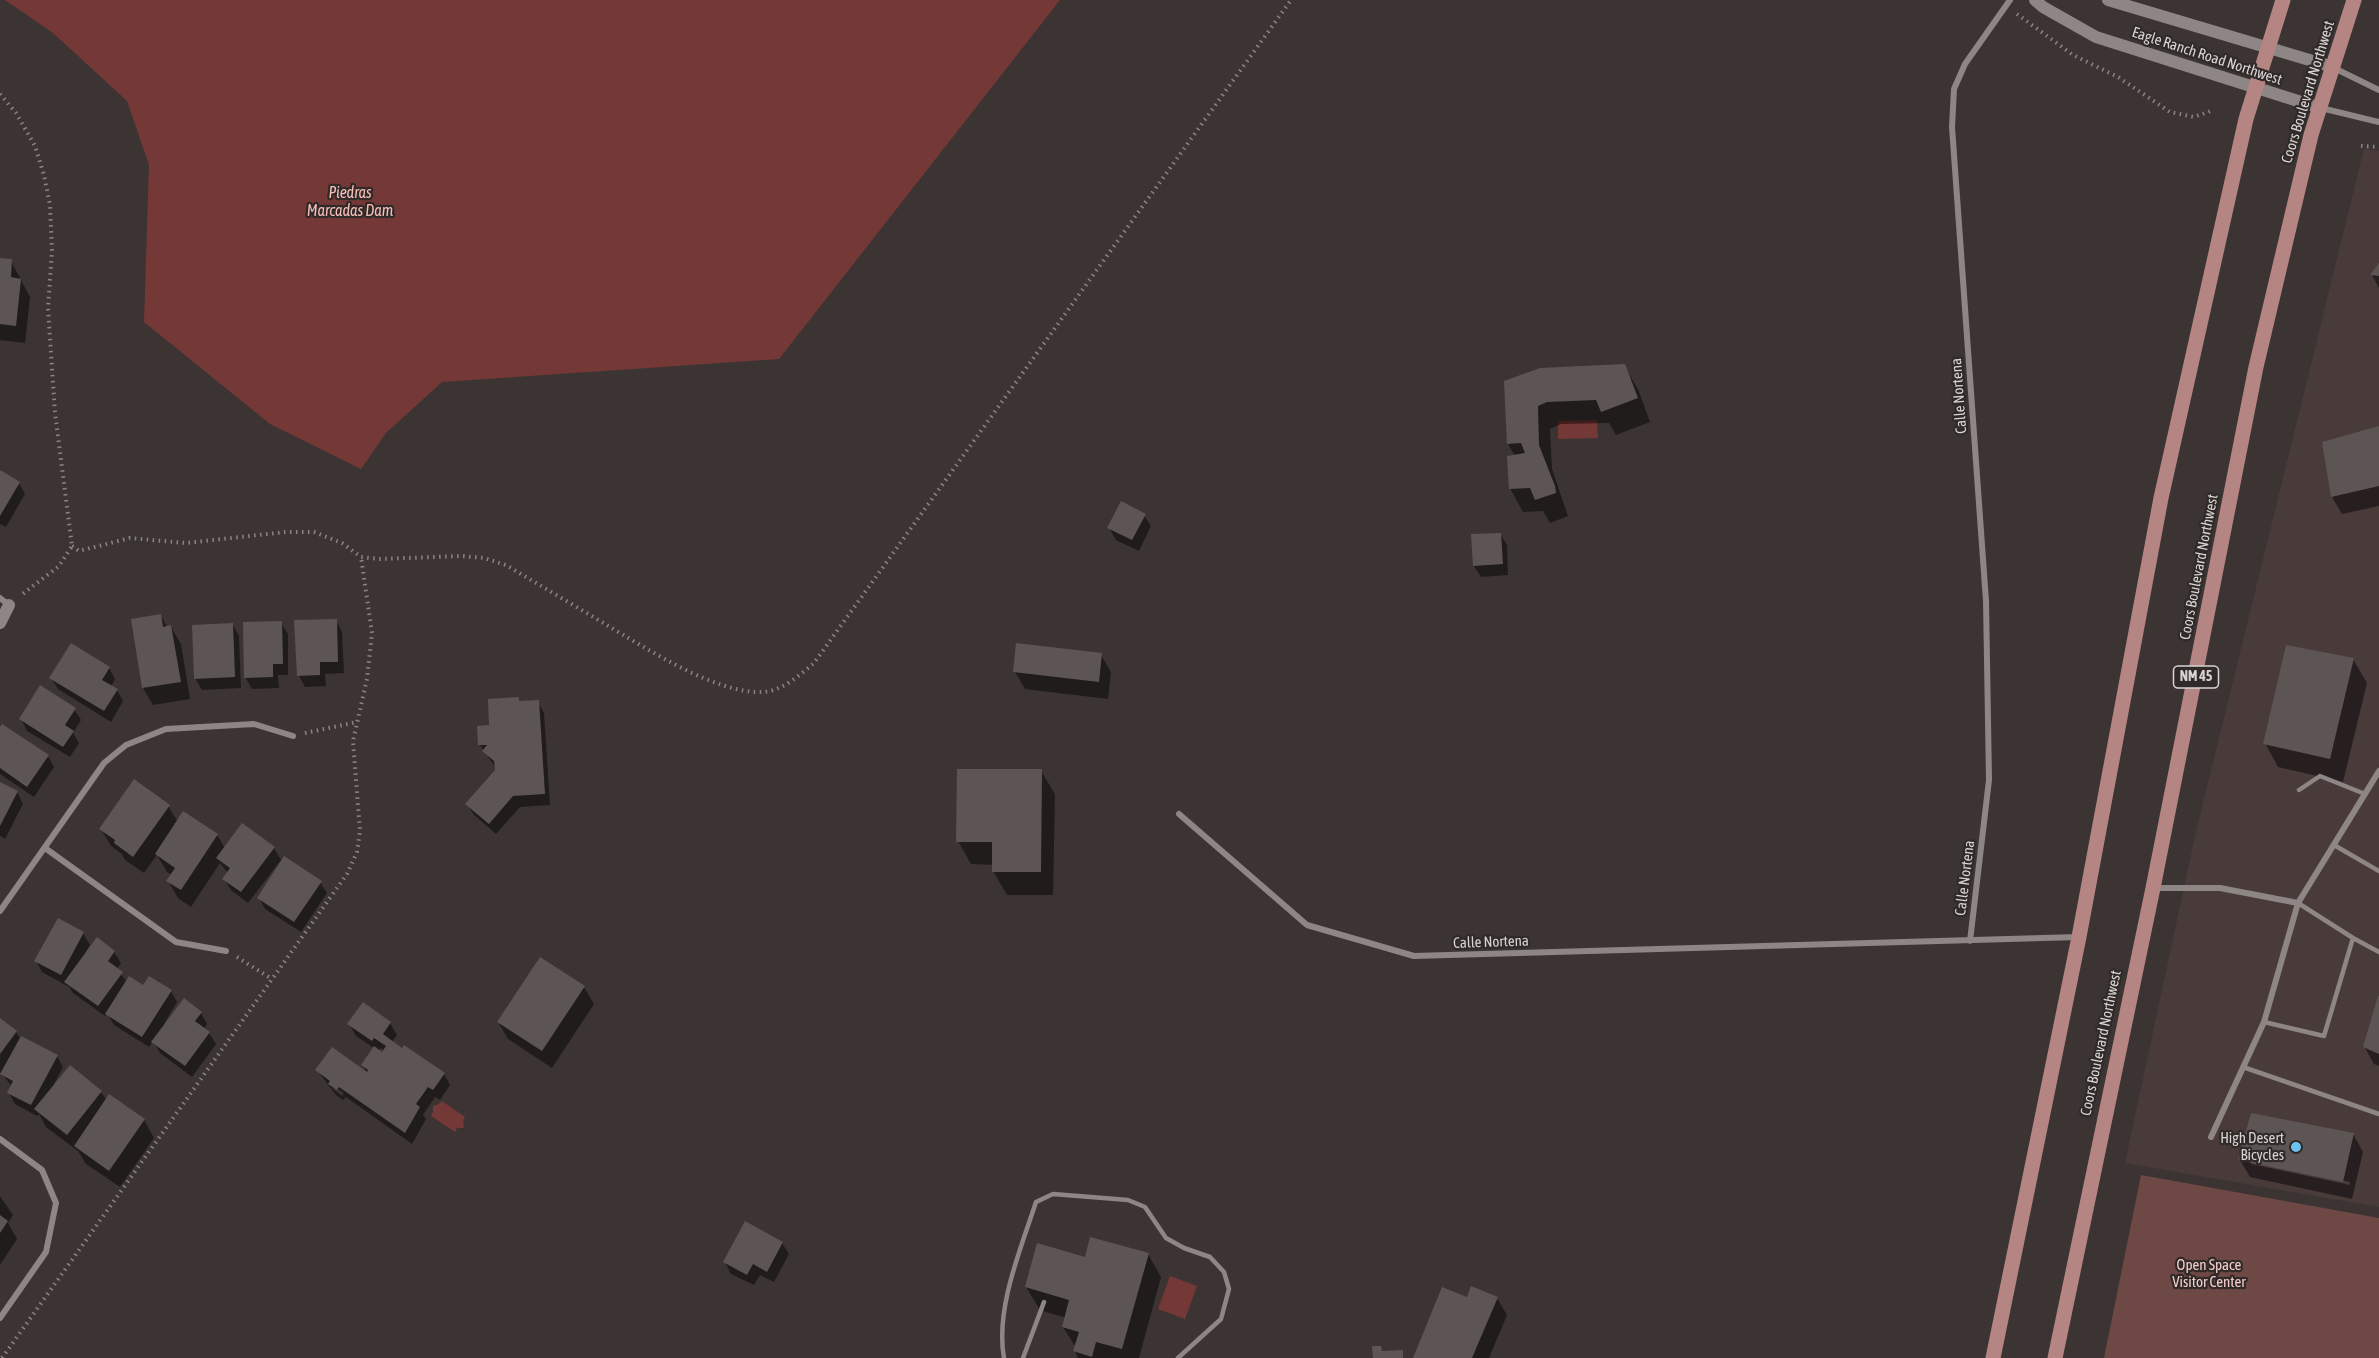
<!DOCTYPE html>
<html>
<head>
<meta charset="utf-8">
<style>
	body { margin:0 }
	canvas { display:block; background:#3b3433 }
</style>
</head>
<body>
<canvas width="2379" height="1358"></canvas>
<script>
const ctx = document.querySelector('canvas').getContext('2d');
ctx.lineJoin = 'round';
function fillPath(path, color) { ctx.fillStyle = color; ctx.fill(path, 'evenodd'); }
function strokePath(path, color, width, dash) { ctx.strokeStyle = color; ctx.lineWidth = width; ctx.lineCap = dash ? 'butt' : 'round'; ctx.setLineDash(dash || []); ctx.stroke(path); }
function write(font, color, halo, rows, align = 'center') {
  ctx.font = font + ' "Asap Condensed",sans-serif'; ctx.lineWidth = 4.5; ctx.setLineDash([]); ctx.textBaseline = 'middle'; ctx.strokeStyle = halo; ctx.fillStyle = color; for (const [text, x, y, turn = 0] of rows) {
    ctx.save(); ctx.translate(x, y); ctx.rotate((+turn || 0) * Math.PI / 180); ctx.textAlign = isNaN(turn) ? turn : align; if (halo) ctx.strokeText(text, 0, 0); ctx.fillText(text, 0, 0); ctx.restore();
  }
}
fillPath(new Path2D(`
	M 2364,149 L 2379,151 L 2379,1207 L 2125,1163 L 2195,836 Z`), '#493b3a');
fillPath(new Path2D(`
	M 2141,1175 L 2379,1218 L 2379,1358 L 2104,1358 Z`), '#6d4845');
fillPath(new Path2D(`
	M 5,0 L 1060,0 L 779,359 L 442,382 L 386,433 L 361,469 L 270,424 L 144,322 L 149,165 L 127,101 L 53,33 Z
	M 1597,420 L 1598,438 L 1558,439 L 1558,421 Z
	M 442,1101 L 465,1117 L 463,1121 L 464,1126 L 463,1128 L 457,1128 L 455,1132 L 431,1116 L 433,1112 L 433,1106 L 439,1104 Z
	M 1170,1276 L 1197,1286 L 1185,1319 L 1158,1309 Z`), '#743836');
fillPath(new Path2D(`
	M 0,260 L 11,261 L 30,297 L 25,343 L 0,340 Z
	M 2379,265 L 2379,288 L 2372,275 Z
	M 1624,366 L 1638,389 L 1650,422 L 1616,435 L 1609,423 L 1561,424 L 1550,429 L 1552,469 L 1568,516 L 1550,523 L 1543,511 L 1523,512 L 1510,488 L 1515,456 L 1508,444 L 1505,382 Z
	M 2379,428 L 2379,506 L 2342,514 L 2332,497 L 2324,443 Z
	M 0,472 L 19,483 L 25,494 L 6,527 L 0,524 Z
	M 1144,515 L 1151,526 L 1139,551 L 1116,540 L 1109,528 Z
	M 1500,534 L 1507,545 L 1508,575 L 1481,577 L 1474,566 Z
	M 161,616 L 167,627 L 171,627 L 181,644 L 190,699 L 153,705 L 143,688 Z
	M 336,620 L 342,632 L 344,673 L 325,674 L 326,686 L 305,687 L 299,676 Z
	M 281,623 L 288,634 L 288,675 L 278,675 L 279,688 L 252,689 L 245,677 Z
	M 233,625 L 239,636 L 241,688 L 202,690 L 195,678 Z
	M 1101,655 L 1111,672 L 1108,699 L 1025,689 L 1015,672 Z
	M 2353,659 L 2367,683 L 2343,782 L 2278,767 L 2265,743 Z
	M 109,668 L 115,679 L 111,687 L 117,690 L 123,701 L 111,722 L 58,689 L 51,678 Z
	M 518,698 L 520,703 L 538,702 L 544,713 L 550,805 L 520,807 L 496,834 L 474,815 L 467,804 L 497,770 L 480,745 L 491,726 Z
	M 74,709 L 81,720 L 73,733 L 79,743 L 70,757 L 27,731 L 21,719 Z
	M 0,730 L 48,756 L 54,767 L 34,797 L 0,774 Z
	M 1041,771 L 1055,794 L 1053,895 L 1007,895 L 993,871 L 994,865 L 971,864 L 958,841 Z
	M 0,784 L 17,792 L 23,804 L 5,839 L 0,836 Z
	M 168,806 L 178,822 L 217,835 L 225,848 L 242,825 L 274,848 L 281,860 L 248,903 L 231,890 L 224,879 L 228,873 L 220,863 L 191,907 L 178,898 L 168,881 L 172,875 L 167,872 L 157,855 L 144,873 L 125,860 L 122,854 L 111,846 L 101,829 Z
	M 320,882 L 327,893 L 301,932 L 265,909 L 259,898 Z
	M 83,933 L 90,945 L 86,951 L 88,952 L 114,952 L 121,963 L 117,969 L 127,982 L 171,991 L 177,1002 L 164,1024 L 166,1025 L 201,1013 L 207,1024 L 204,1029 L 209,1033 L 216,1044 L 192,1077 L 160,1053 L 153,1041 L 149,1047 L 114,1025 L 107,1013 L 105,1016 L 73,993 L 69,987 L 42,972 L 36,961 Z
	M 584,987 L 594,1004 L 552,1068 L 508,1039 L 498,1022 Z
	M 2379,999 L 2379,1066 L 2374,1064 L 2364,1046 Z
	M 363,1005 L 390,1023 L 397,1035 L 392,1042 L 444,1074 L 450,1085 L 440,1100 L 435,1097 L 423,1115 L 426,1119 L 412,1144 L 346,1097 L 343,1100 L 336,1095 L 317,1070 L 369,1075 L 362,1065 L 374,1048 L 356,1036 L 349,1024 ZM 381,1048 L 385,1051 L 383,1054 L 378,1051 ZM 333,1086 L 344,1093 L 342,1096 L 333,1089 Z
	M 0,1020 L 16,1032 L 21,1040 L 57,1056 L 63,1067 L 54,1084 L 101,1092 L 107,1101 L 144,1120 L 154,1138 L 120,1187 L 86,1164 L 78,1151 L 46,1127 L 39,1114 L 37,1116 L 15,1104 L 9,1093 L 12,1087 L 1,1072 L 0,1074 Z
	M 2353,1134 L 2363,1152 L 2352,1199 L 2250,1177 L 2240,1160 ZM 2251,1161 L 2350,1182 L 2350,1185 L 2251,1164 Z
	M 0,1196 L 13,1215 L 8,1223 L 17,1239 L 0,1265 Z
	M 782,1243 L 789,1254 L 774,1282 L 760,1275 L 754,1285 L 731,1274 L 725,1262 Z
	M 1148,1254 L 1161,1277 L 1139,1358 L 1078,1358 L 1075,1351 L 1076,1348 L 1063,1327 L 1066,1318 L 1040,1310 L 1026,1287 L 1086,1258 Z
	M 1497,1298 L 1507,1315 L 1489,1358 L 1415,1358 L 1467,1299 Z`), '#0007');
fillPath(new Path2D(`
	M 0,258 L 12,259 L 11,277 L 21,279 L 16,326 L 0,324 Z
	M 2379,263 L 2379,276 L 2370,275 Z
	M 1625,364 L 1638,398 L 1601,412 L 1596,400 L 1547,402 L 1538,406 L 1539,445 L 1555,486 L 1556,493 L 1535,500 L 1530,488 L 1509,489 L 1507,456 L 1525,453 L 1521,443 L 1507,444 L 1504,381 L 1540,368 Z
	M 2379,426 L 2379,486 L 2331,497 L 2322,442 Z
	M 0,470 L 20,482 L 0,516 Z
	M 1121,501 L 1146,514 L 1132,540 L 1107,528 Z
	M 1501,533 L 1503,564 L 1473,566 L 1471,534 Z
	M 161,614 L 163,627 L 171,625 L 181,682 L 142,688 L 131,619 Z
	M 337,619 L 338,662 L 320,662 L 320,675 L 297,676 L 294,620 Z
	M 282,621 L 283,664 L 273,664 L 273,677 L 244,678 L 243,622 Z
	M 233,623 L 235,677 L 194,679 L 192,625 Z
	M 71,643 L 110,667 L 102,680 L 118,689 L 104,711 L 49,678 Z
	M 1016,643 L 1102,653 L 1099,682 L 1013,672 Z
	M 2286,645 L 2354,658 L 2330,759 L 2263,744 Z
	M 40,685 L 76,708 L 65,725 L 74,731 L 63,747 L 19,719 Z
	M 519,697 L 519,701 L 539,700 L 545,794 L 513,796 L 489,824 L 465,804 L 495,770 L 494,761 L 482,751 L 487,745 L 478,745 L 477,726 L 489,725 L 488,699 Z
	M 2,724 L 49,755 L 27,787 L 0,768 L 0,727 Z
	M 957,769 L 1042,769 L 1041,872 L 992,872 L 992,842 L 956,842 Z
	M 134,779 L 170,805 L 133,857 L 114,843 L 115,840 L 99,829 Z
	M 0,782 L 18,791 L 0,826 Z
	M 183,811 L 218,834 L 181,890 L 166,881 L 175,868 L 155,854 Z
	M 242,823 L 275,847 L 241,892 L 222,879 L 230,868 L 216,858 Z
	M 284,856 L 322,881 L 294,922 L 257,898 Z
	M 58,918 L 84,932 L 61,975 L 34,961 Z
	M 97,937 L 115,951 L 108,961 L 123,972 L 98,1006 L 64,982 Z
	M 540,957 L 585,986 L 542,1051 L 497,1022 Z
	M 129,976 L 143,985 L 149,976 L 172,990 L 142,1037 L 105,1014 Z
	M 2378,996 L 2379,996 L 2379,1054 L 2363,1047 Z
	M 184,998 L 202,1012 L 195,1021 L 210,1032 L 185,1066 L 151,1042 Z
	M 363,1002 L 391,1022 L 383,1034 L 402,1048 L 404,1045 L 445,1073 L 433,1090 L 428,1087 L 416,1104 L 420,1107 L 405,1133 L 339,1087 L 337,1090 L 328,1084 L 330,1081 L 315,1070 L 332,1047 L 367,1072 L 368,1070 L 361,1065 L 374,1046 L 382,1052 L 386,1046 L 374,1038 L 372,1041 L 347,1024 Z
	M 0,1018 L 17,1031 L 0,1054 Z
	M 21,1036 L 58,1055 L 31,1105 L 7,1093 L 13,1081 L 0,1074 Z
	M 70,1065 L 102,1091 L 67,1135 L 34,1109 Z
	M 109,1094 L 145,1119 L 109,1171 L 74,1146 Z
	M 2251,1113 L 2354,1133 L 2343,1182 L 2238,1160 Z
	M 0,1215 L 8,1221 L 0,1233 Z
	M 745,1221 L 783,1242 L 767,1272 L 753,1264 L 747,1275 L 723,1262 Z
	M 1090,1237 L 1149,1253 L 1122,1349 L 1096,1342 L 1092,1357 L 1073,1351 L 1079,1332 L 1062,1327 L 1069,1300 L 1025,1287 L 1037,1243 L 1085,1257 Z
	M 1471,1286 L 1498,1297 L 1472,1358 L 1413,1358 L 1442,1287 L 1467,1297 Z
	M 1372,1346 L 1381,1346 L 1382,1351 L 1403,1350 L 1403,1358 L 1373,1358 Z`), '#5c5554');
strokePath(new Path2D(`
	M 2017,14 L 2073,55 L 2118,77 L 2170,112 L 2194,117 L 2211,111
	M 0,94 L 16,113 L 35,146 L 44,175 L 50,205 L 52,251 L 48,308 L 55,413 L 72,546 L 59,566 L 20,596
	M 2361,146 L 2379,147
	M 72,546 L 79,551 L 130,538 L 186,543 L 286,532 L 314,532 L 342,543 L 361,557 L 379,559 L 462,556 L 484,558 L 506,565 C 539,585 572,604 605,624 C 646,648 715,694 763,692 C 782,691 800,675 814,663 L 1291,0
	M 305,733 L 357,722
	M 237,957 L 272,979
	M 2,1358 L 347,874 L 357,852 L 360,831 L 353,741 L 367,679 L 372,633 L 361,557`), '#8a8584', 4, [1.5, 4.5]);
strokePath(new Path2D(`
	M 2299,790 L 2320,776 L 2365,794
	M 2334,845 L 2379,871
	M 2353,938 L 2379,952
	M 2264,1022 L 2324,1036 L 2353,938 L 2298,903
	M 2243,1067 L 2379,1114
	M 1004,1358 C 995,1309 1021,1248 1036,1202 L 1053,1194 L 1128,1200 L 1145,1207 L 1166,1238 L 1184,1248 L 1210,1257 L 1224,1272 L 1229,1289 L 1221,1319 L 1178,1358
	M 1023,1358 L 1044,1302`), '#8e8685', 4.5);
strokePath(new Path2D(`
	M 2334,68 L 2379,90
	M 2321,108 L 2379,122
	M 0,598 L 9,605
	M 1179,814 L 1307,925 L 1414,956 L 2078,937
	M 45,848 L 176,942 L 226,951
	M 2154,888 L 2220,888 L 2298,903 L 2379,771
	M 0,911 L 104,763 L 126,745 L 166,729 L 254,724 L 293,736
	M 1970,941 L 1989,780 L 1986,601 L 1952,127 L 1954,89 L 1965,64 L 2010,0
	M 2211,1137 L 2264,1022 L 2298,903
	M 0,1139 L 42,1170 L 56,1203 L 46,1252 L 0,1318`), '#8e8685', 6);
strokePath(new Path2D(`
	M 2035,0 L 2043,7 L 2096,37 L 2320,108
	M 2108,0 L 2333,67
	M 0,623 L 9,605`), '#8e8685', 12);
strokePath(new Path2D(`
	M 1993,1358 L 2079,937 L 2161,498 L 2246,119 L 2283,0
	M 2055,1358 L 2153,888 L 2256,367 L 2311,135 L 2354,0`), '#b48583', 15);
for (const [x, y, r, color] of [
	[2296,1147,6,"#6bc3f2"]
]) { const dot = new Path2D(); dot.arc(x, y, r, 0, 2 * Math.PI); ctx.fillStyle = color; ctx.fill(dot); strokePath(dot, '#302a29', 2); }
for (const [x, y, w] of [
	[2196,677,45]
]) { const box = new Path2D(); box.roundRect(x - w / 2, y - 11, w, 22, 4.5); ctx.fillStyle = '#302a29'; ctx.fill(box); strokePath(box, '#d8d4d3', 1.5); }
write('bold 14px', '#d8d4d3', null, [
	["NM 45",2196,677]
]);
write('15px', '#d8d4d3', '#302a29', [
	["Eagle Ranch Road Northwest",2207,56,18],
	["Coors Boulevard Northwest",2308,92,-73],
	["Calle Nortena",1959,396,-94],
	["Coors Boulevard Northwest",2199,567,-79],
	["Calle Nortena",1965,878,-83],
	["Calle Nortena",1491,942,-2],
	["Coors Boulevard Northwest",2101,1043,-78]
]);
write('15px', '#d8d4d3', '#302a29', [
	["High Desert",2284,1138],
	["Bicycles",2284,1155]
], 'right');
write('15px', '#f6cdca', '#302a29', [
	["Open Space",2209,1265],
	["Visitor Center",2209,1282]
]);
write('italic 16px', '#fabeba', '#302a29', [
	["Piedras",350,193],
	["Marcadas Dam",350,211]
]);
</script>
</body>
</html>
